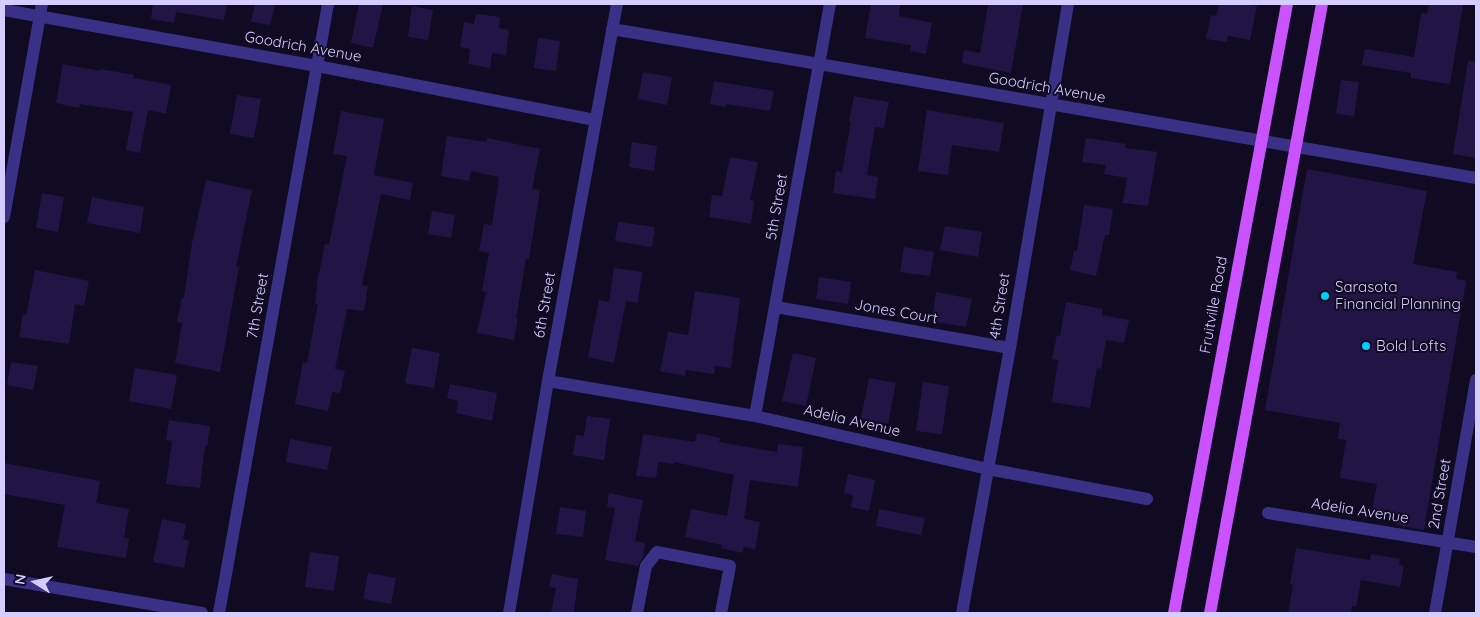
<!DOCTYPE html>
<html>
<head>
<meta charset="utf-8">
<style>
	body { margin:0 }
	#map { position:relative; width:1480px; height:617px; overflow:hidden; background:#100b22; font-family:Quicksand,sans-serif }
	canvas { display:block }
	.frame { position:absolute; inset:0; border:5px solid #d5ccff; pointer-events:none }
	.north { position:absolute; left:10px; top:557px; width:50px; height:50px; -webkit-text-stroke:4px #100b22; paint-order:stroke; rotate:280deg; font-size:14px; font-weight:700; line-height:20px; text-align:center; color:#d5ccff }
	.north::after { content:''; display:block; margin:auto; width:18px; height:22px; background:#d5ccff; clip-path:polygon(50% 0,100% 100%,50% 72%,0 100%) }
</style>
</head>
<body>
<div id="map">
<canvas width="1480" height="617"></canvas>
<div class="frame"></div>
<div class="north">N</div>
</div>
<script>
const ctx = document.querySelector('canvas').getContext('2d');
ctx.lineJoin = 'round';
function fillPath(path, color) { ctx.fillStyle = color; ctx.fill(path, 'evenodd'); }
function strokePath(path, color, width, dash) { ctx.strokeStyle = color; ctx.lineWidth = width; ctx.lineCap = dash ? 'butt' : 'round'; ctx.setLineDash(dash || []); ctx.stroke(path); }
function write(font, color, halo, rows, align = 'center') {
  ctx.font = font + ' Quicksand,sans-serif'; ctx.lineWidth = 4; ctx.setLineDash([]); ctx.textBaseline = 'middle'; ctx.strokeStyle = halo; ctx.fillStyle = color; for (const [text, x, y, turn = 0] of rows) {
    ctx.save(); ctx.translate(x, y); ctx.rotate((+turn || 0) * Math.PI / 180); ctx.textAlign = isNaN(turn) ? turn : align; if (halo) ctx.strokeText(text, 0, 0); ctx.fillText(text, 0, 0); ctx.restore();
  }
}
fillPath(new Path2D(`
	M 153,4 L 227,4 L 224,20 L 176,12 L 174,23 L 151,19 Z
	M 255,4 L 275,4 L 270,25 L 251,22 Z
	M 359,4 L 383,4 L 373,48 L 351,43 Z
	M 871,4 L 900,4 L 899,16 L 932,23 L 926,54 L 910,51 L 911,45 L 865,38 Z
	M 988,4 L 1023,4 L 1011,73 L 962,63 L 964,50 L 980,53 Z
	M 1219,4 L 1244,4 L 1257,6 L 1250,40 L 1228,36 L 1227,42 L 1206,39 L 1211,15 L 1216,16 Z
	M 1429,4 L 1463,4 L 1450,84 L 1411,78 L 1411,73 L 1362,65 L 1365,49 L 1414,57 L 1421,13 L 1427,14 Z
	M 412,6 L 433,10 L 428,40 L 408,37 Z
	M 476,14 L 500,17 L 499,28 L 509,30 L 506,55 L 492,53 L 490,68 L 468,64 L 470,49 L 460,47 L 464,22 L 474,24 Z
	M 538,38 L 560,41 L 556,71 L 534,68 Z
	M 1468,61 L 1476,62 L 1476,158 L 1453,154 Z
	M 63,64 L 100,71 L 100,69 L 134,75 L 134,78 L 171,85 L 166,114 L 148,110 L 140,153 L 126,150 L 133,112 L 80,104 L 79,108 L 56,103 Z
	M 643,72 L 672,77 L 667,105 L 638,99 Z
	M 1341,80 L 1359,82 L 1354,116 L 1336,114 Z
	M 714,81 L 774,91 L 770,111 L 726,104 L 726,107 L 710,104 Z
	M 237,95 L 261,99 L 254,138 L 230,134 Z
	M 854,96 L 889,102 L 884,128 L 875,127 L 867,175 L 878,177 L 875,199 L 833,193 L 836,171 L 842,172 L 851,122 L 849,122 Z
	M 927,110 L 1004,123 L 999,152 L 952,145 L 948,175 L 918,171 Z
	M 341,111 L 384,119 L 374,175 L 413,183 L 410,200 L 381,194 L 362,285 L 368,286 L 364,311 L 347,309 L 335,369 L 345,371 L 340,393 L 332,392 L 328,411 L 295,404 L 303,362 L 307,363 L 318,304 L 315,304 L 318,278 L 325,244 L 329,245 L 347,156 L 333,154 Z
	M 447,136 L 487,142 L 487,138 L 540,149 L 532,189 L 540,190 L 529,259 L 526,259 L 516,318 L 518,318 L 514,340 L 477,333 L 486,292 L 482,291 L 489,253 L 479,251 L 484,224 L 492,225 L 499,177 L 471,171 L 469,181 L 441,176 Z
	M 1086,138 L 1126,144 L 1125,148 L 1157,152 L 1148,206 L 1123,203 L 1127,178 L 1104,174 L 1106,165 L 1082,162 Z
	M 632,142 L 657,146 L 654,171 L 629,167 Z
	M 730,157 L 758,162 L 750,200 L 754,201 L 751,224 L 709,217 L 712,195 L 722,196 Z
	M 1307,169 L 1427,191 L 1413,264 L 1457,272 L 1456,279 L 1466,281 L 1424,530 L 1396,525 L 1398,515 L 1372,511 L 1377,484 L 1340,478 L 1346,440 L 1338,439 L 1340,423 L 1265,410 Z
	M 206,180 L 252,190 L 236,267 L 239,267 L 220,372 L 175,363 L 182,323 L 177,322 L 182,298 L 184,298 L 192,243 Z
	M 42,193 L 64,197 L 58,232 L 36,228 Z
	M 92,197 L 144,207 L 140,233 L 87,223 Z
	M 1084,205 L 1113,209 L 1109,235 L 1105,235 L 1096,276 L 1070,270 L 1074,251 L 1077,251 Z
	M 432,211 L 455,215 L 451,238 L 428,234 Z
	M 618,222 L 655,227 L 652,247 L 615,241 Z
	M 945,226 L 982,232 L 978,257 L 940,250 Z
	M 904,247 L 934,252 L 930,276 L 900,272 Z
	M 614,268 L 642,272 L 638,303 L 626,301 L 614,363 L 588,357 L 599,300 L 609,302 Z
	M 35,270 L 89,281 L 84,306 L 75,304 L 69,344 L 19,337 L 23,314 L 26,315 Z
	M 819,277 L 851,282 L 848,304 L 816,299 Z
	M 695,291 L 740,298 L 731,368 L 715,366 L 714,374 L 686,370 L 685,376 L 660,371 L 668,332 L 688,335 Z
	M 936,292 L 972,299 L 966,327 L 932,321 Z
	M 1066,302 L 1103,309 L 1102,315 L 1129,320 L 1124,343 L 1106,340 L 1101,369 L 1097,368 L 1090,408 L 1052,402 L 1058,360 L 1052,359 L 1057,335 L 1060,336 Z
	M 412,348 L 440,353 L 434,388 L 405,383 Z
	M 793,353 L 816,358 L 806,406 L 782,401 Z
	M 11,362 L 38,366 L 33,390 L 7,385 Z
	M 135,368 L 177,375 L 171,409 L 129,401 Z
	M 869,378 L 896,383 L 888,424 L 861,418 Z
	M 923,382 L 949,386 L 942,434 L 916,431 Z
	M 450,384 L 497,393 L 492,421 L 456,413 L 458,401 L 447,398 Z
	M 587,416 L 610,419 L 604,460 L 573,455 L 576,435 L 584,436 Z
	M 169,420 L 210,426 L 207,447 L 205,446 L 200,488 L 166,484 L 172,441 L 166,440 Z
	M 697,433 L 720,438 L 719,442 L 777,452 L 778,444 L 803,447 L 798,487 L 750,480 L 744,519 L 760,522 L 755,549 L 744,547 L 742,553 L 721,548 L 722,545 L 685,537 L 691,509 L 727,516 L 734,475 L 674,462 L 674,464 L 658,462 L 656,478 L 636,476 L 643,434 L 695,442 Z
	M 290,439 L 332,447 L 327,470 L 286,462 Z
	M 4,463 L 100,481 L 96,503 L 129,509 L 124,538 L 129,538 L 126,558 L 57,547 L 65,505 L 4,494 Z
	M 848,474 L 875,480 L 869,511 L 851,507 L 853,495 L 844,493 Z
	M 609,493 L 643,500 L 635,541 L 645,543 L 643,557 L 638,566 L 605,560 L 615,508 L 607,507 Z
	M 560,507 L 586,511 L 583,537 L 556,534 Z
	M 879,509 L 925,518 L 921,535 L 876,526 Z
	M 162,519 L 186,524 L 183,539 L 189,541 L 184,568 L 153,562 Z
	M 1296,548 L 1370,560 L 1371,554 L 1400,559 L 1399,565 L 1404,566 L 1400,587 L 1361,580 L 1356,607 L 1352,606 L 1351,613 L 1288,613 L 1293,585 L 1290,584 Z
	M 310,552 L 339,556 L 334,591 L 305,587 Z
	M 368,573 L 396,578 L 391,604 L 363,599 Z
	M 552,574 L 578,579 L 574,613 L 551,613 L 556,588 L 549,587 Z`), '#221545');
strokePath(new Path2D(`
	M 4,10 L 317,66 L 595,120
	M 612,29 L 819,64 L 1476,178
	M 4,217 L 42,4
	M 776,307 L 1010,348
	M 548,381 L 755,416 L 988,469 L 1147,499
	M 755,416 L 830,4
	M 1268,513 L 1476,547
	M 4,579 L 202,613
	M 219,613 L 328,4
	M 509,613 L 548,381 L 617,4
	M 637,613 L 646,566 L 657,552 L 730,566 L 721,613
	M 962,613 L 1010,348 L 1068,4
	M 1435,613 L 1476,380`), '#3a3186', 12);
strokePath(new Path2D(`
	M 1174,613 L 1287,4
	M 1210,613 L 1322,4`), '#cb53ff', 12);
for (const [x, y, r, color] of [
	[1325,296,5,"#00cdf7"],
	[1366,346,5,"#00cdf7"]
]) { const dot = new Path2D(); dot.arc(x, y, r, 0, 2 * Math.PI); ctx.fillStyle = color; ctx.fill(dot); strokePath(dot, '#100b22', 2); }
write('15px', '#d5ccff', '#100b22', [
	["Goodrich Avenue",303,47,10],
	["Goodrich Avenue",1047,88,10],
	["5th Street",777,207,-80],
	["6th Street",545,305,-80],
	["Fruitville Road",1214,305,-80],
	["7th Street",258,306,-80],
	["4th Street",1000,306,-81],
	["Jones Court",896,312,10],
	["Adelia Avenue",852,421,13],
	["2nd Street",1440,494,-80],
	["Adelia Avenue",1360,511,9]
]);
write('15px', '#d5ccff', '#100b22', [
	["Sarasota",1335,287],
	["Financial Planning",1335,304],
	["Bold Lofts",1376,346]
], 'left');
</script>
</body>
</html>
